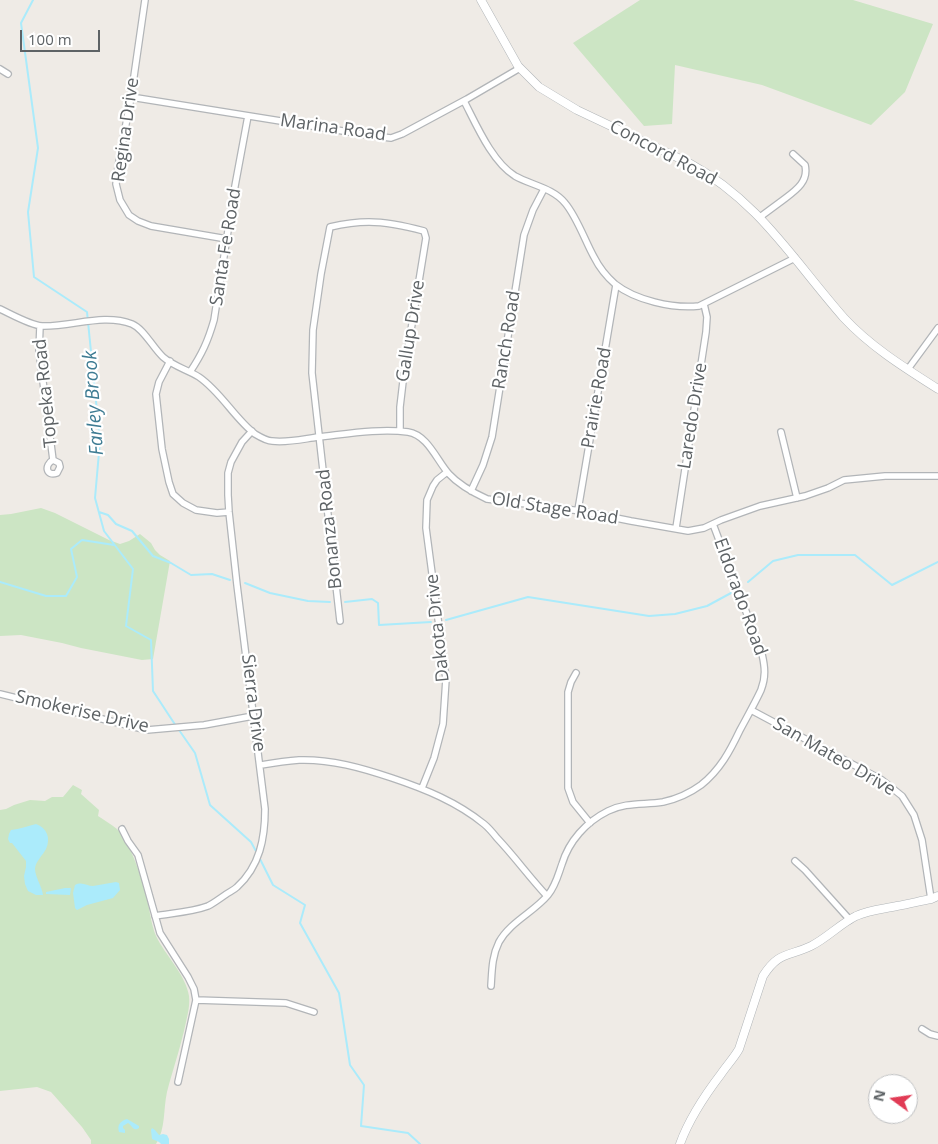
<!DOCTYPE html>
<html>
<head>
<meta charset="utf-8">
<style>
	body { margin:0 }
	#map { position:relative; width:938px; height:1144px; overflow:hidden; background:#efebe6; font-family:"Open Sans",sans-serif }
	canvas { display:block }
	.north { position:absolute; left:868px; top:1074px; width:50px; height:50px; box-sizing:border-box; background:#fff; border:1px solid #bfc1c2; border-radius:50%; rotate:284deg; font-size:14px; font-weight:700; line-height:20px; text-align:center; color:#5e6366 }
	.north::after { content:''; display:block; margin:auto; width:18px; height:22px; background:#e13b55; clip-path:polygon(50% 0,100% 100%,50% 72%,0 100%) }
	.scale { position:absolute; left:20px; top:30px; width:80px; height:22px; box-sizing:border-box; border:2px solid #5e6366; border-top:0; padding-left:6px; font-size:15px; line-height:18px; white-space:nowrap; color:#5e6366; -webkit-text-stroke:4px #fff; paint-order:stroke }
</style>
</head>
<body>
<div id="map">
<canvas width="938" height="1144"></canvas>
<div class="north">N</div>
<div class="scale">100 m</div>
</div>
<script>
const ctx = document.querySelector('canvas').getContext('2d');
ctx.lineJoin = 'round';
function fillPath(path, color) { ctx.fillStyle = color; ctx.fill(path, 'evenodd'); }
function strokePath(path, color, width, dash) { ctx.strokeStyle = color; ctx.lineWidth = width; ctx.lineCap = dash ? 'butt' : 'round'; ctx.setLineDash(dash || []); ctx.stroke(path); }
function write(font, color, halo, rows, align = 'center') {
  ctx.font = font + ' "Open Sans",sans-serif'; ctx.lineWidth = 4.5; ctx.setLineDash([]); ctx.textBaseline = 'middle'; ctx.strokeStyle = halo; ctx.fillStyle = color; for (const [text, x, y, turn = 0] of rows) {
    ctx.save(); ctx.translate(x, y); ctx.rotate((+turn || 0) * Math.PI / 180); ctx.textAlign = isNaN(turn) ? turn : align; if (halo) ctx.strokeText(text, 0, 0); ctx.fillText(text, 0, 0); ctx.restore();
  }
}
fillPath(new Path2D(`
	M 640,0 L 853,0 L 933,24 L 905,92 L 871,125 L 762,85 L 675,65 L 672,124 L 644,126 L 573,43 Z
	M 41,508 L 55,513 L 109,540 L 120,544 L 129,541 L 140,534 L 151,543 L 155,550 L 160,555 L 170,561 L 153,659 L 142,660 L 81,648 L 62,643 L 21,635 L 0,636 L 0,515 L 11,514 Z
	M 73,785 L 82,790 L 81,794 L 99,810 L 98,816 C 104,820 111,824 117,829 C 130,841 143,881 147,899 C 150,911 151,924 156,936 C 165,955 186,975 189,996 C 190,1005 188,1013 186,1022 C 181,1046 173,1069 167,1092 C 163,1110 166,1128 156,1144 L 91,1144 L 91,1140 L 82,1127 L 51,1092 L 37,1087 L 0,1091 L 0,810 L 6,809 L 14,805 L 30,800 L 45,801 L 52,797 L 63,797 Z`), '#cce5c4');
fillPath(new Path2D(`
	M 36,824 C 47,828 51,838 46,849 C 43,855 35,862 35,869 C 35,876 42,887 43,895 L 36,895 L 28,891 L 25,884 L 24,876 L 26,867 L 26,861 L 12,843 L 10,843 L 8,839 L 9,834 L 11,830 C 20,829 27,826 36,824 Z
	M 116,882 L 119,883 L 120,890 L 113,898 L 87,905 L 77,910 L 75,908 L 73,893 L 75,885 C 82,881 87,886 93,886 Z
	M 65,888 L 71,888 L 70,895 L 46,894 L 46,892 Z
	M 127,1119 L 139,1126 L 139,1128 C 133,1132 132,1125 128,1123 L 123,1126 L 123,1128 L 125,1130 L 125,1133 L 119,1132 C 117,1125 120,1121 127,1119 Z
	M 152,1128 L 155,1130 L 159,1135 L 163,1134 L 167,1135 L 169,1139 L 169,1144 L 161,1144 L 159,1142 L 152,1139 L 151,1130 Z`), '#abebfb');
strokePath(new Path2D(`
	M 33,0 L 21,23 L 38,148 L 28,212 L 34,277 L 87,312 L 100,441 L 95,498 L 104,531 L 133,569 L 126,626 L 151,640 L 153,691 L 176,726
	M 99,512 L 108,515 L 116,524 L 132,531 L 153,556 L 171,563 L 191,575 L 212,574 L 230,580
	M 0,582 L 46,596 L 66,596 L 77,577 L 71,549 L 82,540 L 114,545
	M 748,582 L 773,561 L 798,555 L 855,555 L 892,585 L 938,562
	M 245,583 L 270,593 L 308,601 L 330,602
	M 345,602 L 372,599 L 378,603 L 379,625 L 431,622
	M 446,620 L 528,597 L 649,616 L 675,614 L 707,606 L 731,593
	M 179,730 L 195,753 L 210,805 L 251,842 L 257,853
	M 259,857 L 273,885 L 305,905 L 300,923 L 339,993 L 350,1065 L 364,1085 L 361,1126 L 408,1133 L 420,1144`), '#abebfb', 2);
const street = new Path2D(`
	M 145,0 L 131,97 L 118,167 L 116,184 L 120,200 L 129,215 L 138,221 L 151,226 L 227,239
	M 0,69 L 8,74
	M 131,97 L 374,136 L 391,138 L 402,134 L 467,99 L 520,68
	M 464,101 C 476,124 492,162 515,176 C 531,185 553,188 565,203 C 577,217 585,241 594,257 C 599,267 607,277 615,284 C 635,300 673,309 699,306 L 795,258
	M 760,217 C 768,211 775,206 783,200 C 795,191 809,182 805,165 L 793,154
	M 0,309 C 11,314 30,325 42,326 C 72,327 103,313 132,324 C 144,329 153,348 163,357 C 173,366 188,370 199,377 C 221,392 235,419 255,434 C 260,437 267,441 272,441 C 287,443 303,439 318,437 C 346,434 380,428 408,432 C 428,435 437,461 449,474 C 459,485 474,493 487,499 L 581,511 L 631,521 L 688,531 L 704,528 L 721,520 L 760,506 L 805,496 L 828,488 L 844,480 L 885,476 L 938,476
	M 40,326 L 39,351 L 41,366 L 53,460 C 44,465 46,477 57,473 L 60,467 L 59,463 L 53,460
	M 170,361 L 159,382 L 156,394 L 162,449 L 169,482 L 173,494 L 183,503 L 196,510 L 217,513 L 229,512
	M 908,369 L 938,328
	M 190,372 C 202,354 208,341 214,320 L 235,186 L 248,116
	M 781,432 L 797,498
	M 471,491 L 483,465 L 492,437 L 524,235 L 533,210 L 544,189
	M 578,510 L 616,285
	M 676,528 L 706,332 L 707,317 L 704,304
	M 340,621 L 312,373 L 313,330 L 321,274 L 330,227 C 343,224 356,222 369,222 C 385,222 409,227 424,231 L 426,238 L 404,373 L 400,407 L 400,431
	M 576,673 L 571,682 L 568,692 L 568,788 L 573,802 L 590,823
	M 0,694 L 147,730 L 204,725 L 253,716
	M 751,710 L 882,780 L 902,796 L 914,815 L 922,840 L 931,899
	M 261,765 C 273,763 286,761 299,760 C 331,759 362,768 392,778 C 425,789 457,802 484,824 C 489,828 493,833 497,838 C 515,857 530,878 547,896
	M 422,788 L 434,758 L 443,724 L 446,679 L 426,528 L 427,500 L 433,486 L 437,480 L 447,472
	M 122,829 L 128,841 L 138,855 L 160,933 L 188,977 L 194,989 L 196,1000 L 178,1082
	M 795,861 L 805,870 L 850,920
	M 155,916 C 173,913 192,912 208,906 C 214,903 219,899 225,895 C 229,892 234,890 237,887 C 260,866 265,838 265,809 L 237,585 L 229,512 L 228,495 L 228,473 L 231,462 L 242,442 L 252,431
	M 491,986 C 492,970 492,956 499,942 C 510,922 534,912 548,895 C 556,885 558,875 562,864 C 569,841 586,822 608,811 C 626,802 644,805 663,802 C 677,799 690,793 701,785 C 720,770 730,751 740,730 C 747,717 755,703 761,690 C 766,677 765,667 762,654 L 713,524
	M 196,1000 L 286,1003 L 314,1012
	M 922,1029 L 930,1034 L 938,1036`);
const secondary = new Path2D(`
	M 481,0 L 518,66 L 539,87 L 577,110 L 689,163 C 759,201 793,260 844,318 C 871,347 905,368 938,389
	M 680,1144 C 689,1119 705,1095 721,1074 C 727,1065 734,1058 739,1049 L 763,976 C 779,951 788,957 811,946 C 827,938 840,924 856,916 C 869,910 883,909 897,906 C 909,904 920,901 931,899 L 938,896`);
strokePath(street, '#b2b5b8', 8);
strokePath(secondary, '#b1b5b8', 9);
strokePath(street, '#fff', 5.5);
strokePath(secondary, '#fff', 8);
write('18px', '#5e6366', '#fff', [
	["Marina Road",333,128,8],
	["Regina Drive",126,130,-82],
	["Concord Road",663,153,28],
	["Santa Fe Road",226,247,-81],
	["Gallup Drive",411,331,-81],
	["Ranch Road",507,340,-81],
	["Topeka Road",46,393,-96],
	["Prairie Road",597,398,-80],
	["Laredo Drive",693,416,-81],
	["Old Stage Road",555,509,9],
	["Bonanza Road",330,529,-96],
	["Eldorado Road",740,597,70],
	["Dakota Drive",438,628,-96],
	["Sierra Drive",253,703,83],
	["Smokerise Drive",82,712,13],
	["San Mateo Drive",834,757,30]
]);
write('italic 19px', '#3e7c93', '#fff', [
	["Farley Brook",94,403,-94]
]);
</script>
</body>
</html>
